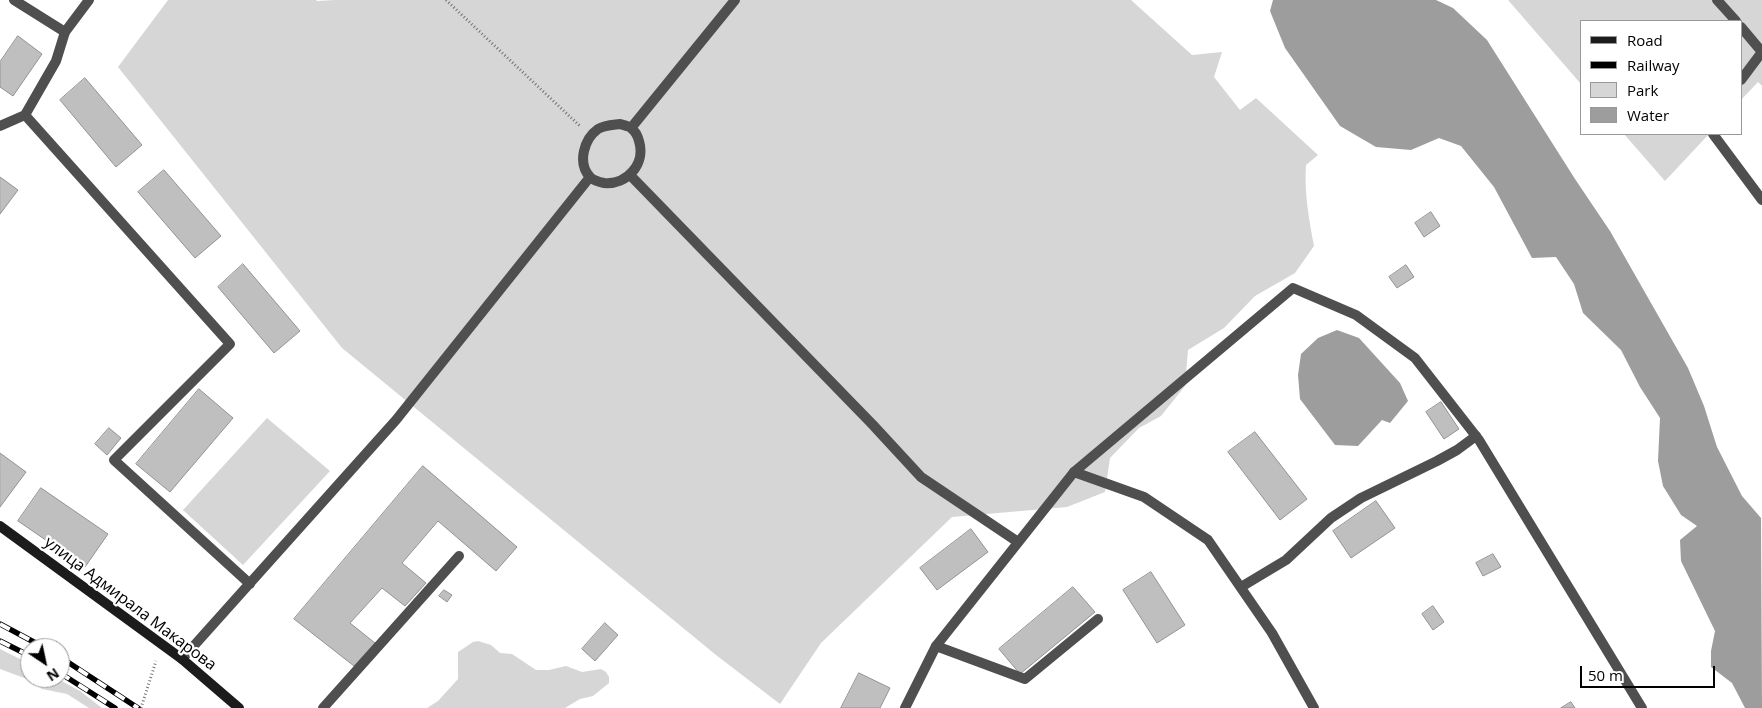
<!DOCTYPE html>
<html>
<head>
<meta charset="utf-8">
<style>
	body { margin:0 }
	#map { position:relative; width:1762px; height:708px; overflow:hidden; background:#fff; font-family:"Open Sans",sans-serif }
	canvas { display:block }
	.legend { position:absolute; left:1580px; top:20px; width:162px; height:115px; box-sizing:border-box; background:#fff; border:1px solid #999; margin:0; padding:6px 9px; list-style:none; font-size:15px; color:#000 }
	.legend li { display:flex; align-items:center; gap:10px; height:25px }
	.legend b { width:25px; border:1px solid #999 }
	.north { position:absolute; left:20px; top:638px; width:50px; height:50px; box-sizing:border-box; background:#fff; border:1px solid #999; border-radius:50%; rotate:146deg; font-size:14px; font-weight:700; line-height:20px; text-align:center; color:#000 }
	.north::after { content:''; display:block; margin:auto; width:18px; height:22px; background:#000; clip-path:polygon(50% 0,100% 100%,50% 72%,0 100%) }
	.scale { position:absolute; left:1580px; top:666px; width:135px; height:22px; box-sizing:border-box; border:2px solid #000; border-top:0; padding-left:6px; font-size:15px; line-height:18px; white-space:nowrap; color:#000; -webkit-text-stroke:4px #fff; paint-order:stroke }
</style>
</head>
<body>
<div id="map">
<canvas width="1762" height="708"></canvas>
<ul class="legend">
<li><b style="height:6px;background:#1c1c1c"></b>Road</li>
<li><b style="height:6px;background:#000"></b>Railway</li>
<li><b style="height:14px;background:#d6d6d6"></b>Park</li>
<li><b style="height:14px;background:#9d9d9d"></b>Water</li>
</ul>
<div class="north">N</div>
<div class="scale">50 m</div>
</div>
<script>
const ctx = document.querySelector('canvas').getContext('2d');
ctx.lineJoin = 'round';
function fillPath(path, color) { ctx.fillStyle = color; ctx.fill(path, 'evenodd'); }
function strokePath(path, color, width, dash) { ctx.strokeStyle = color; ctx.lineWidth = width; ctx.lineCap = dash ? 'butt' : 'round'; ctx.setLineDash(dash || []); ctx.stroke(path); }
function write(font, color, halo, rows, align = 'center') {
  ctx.font = font + ' "Open Sans",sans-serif'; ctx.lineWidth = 4.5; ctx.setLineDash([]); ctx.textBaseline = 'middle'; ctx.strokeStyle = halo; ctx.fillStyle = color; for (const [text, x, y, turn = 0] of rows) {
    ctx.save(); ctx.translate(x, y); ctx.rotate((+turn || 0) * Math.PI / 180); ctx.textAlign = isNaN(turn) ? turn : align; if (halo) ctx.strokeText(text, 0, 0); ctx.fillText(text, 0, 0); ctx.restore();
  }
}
fillPath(new Path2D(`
	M 168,0 L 316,0 L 317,1 L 335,0 L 1131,0 L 1192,55 L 1222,52 L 1214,77 L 1240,110 L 1256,98 L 1318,155 L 1306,165 C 1304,192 1309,219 1314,246 L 1295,273 L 1255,296 L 1224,328 L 1188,350 L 1185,386 L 1161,416 L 1139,428 L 1110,458 L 1105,492 L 1067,507 L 952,517 L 821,643 L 780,704 L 716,655 L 342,348 L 118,67 Z
	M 1508,0 L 1762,0 L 1762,86 L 1758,82 L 1741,100 L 1741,21 L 1581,21 L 1581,84 Z
	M 1624,134 L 1709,134 L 1665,181 Z
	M 267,418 L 330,471 L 243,565 L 183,510 Z
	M 478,641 L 491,645 L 500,653 L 512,654 L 536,670 L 549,670 L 566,666 L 582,672 L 601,669 L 606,672 L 609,677 L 609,683 L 593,696 L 580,699 L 565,708 L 427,708 L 438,701 L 458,679 L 458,652 L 473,642 Z
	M 0,649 L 30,664 L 30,678 L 56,678 L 80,691 L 102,708 L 89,708 L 67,694 L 42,689 L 27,679 L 0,669 Z`), '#d6d6d6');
fillPath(new Path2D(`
	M 1273,0 L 1436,0 L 1453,8 L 1487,40 L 1575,179 L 1610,231 L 1688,368 L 1704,406 L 1717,447 L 1742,496 L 1761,518 L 1762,708 L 1745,708 L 1732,683 L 1711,667 L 1711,651 L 1715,631 L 1681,561 L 1680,540 L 1697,526 L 1681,515 L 1663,486 L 1658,461 L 1660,418 L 1640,387 L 1621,350 L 1583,313 L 1574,284 L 1556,257 L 1532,258 L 1494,187 L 1461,146 L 1439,138 L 1411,150 L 1376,147 L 1340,126 L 1285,48 L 1270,11 Z
	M 1337,330 L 1359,338 L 1400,383 L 1408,401 L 1390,423 L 1382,420 L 1358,446 L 1335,445 L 1300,399 L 1298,375 L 1301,354 L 1318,338 Z`), '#9d9d9d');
const building = new Path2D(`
	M 18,36 L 42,54 L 13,96 L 0,87 L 0,62 Z
	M 85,78 L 142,145 L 116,167 L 60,100 Z
	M 164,170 L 221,236 L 195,258 L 138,192 Z
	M 0,177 L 18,190 L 0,214 Z
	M 1431,212 L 1440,226 L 1424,237 L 1415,223 Z
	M 243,264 L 300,331 L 274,353 L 218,287 Z
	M 1406,265 L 1414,277 L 1397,288 L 1389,277 Z
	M 199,389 L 233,418 L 170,492 L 136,464 Z
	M 1441,402 L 1459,429 L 1444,439 L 1426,412 Z
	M 109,428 L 121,438 L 107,455 L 95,444 Z
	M 1255,432 L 1307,499 L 1280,520 L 1228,452 Z
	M 0,453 L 26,472 L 0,507 Z
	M 423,466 L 517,547 L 496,571 L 438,521 L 402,563 L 426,583 L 405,606 L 382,588 L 350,623 L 375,643 L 354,666 L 294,619 Z
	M 41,488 L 108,534 L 85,567 L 18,521 Z
	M 1376,501 L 1395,528 L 1351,558 L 1333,531 Z
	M 971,529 L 988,552 L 937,590 L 920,568 Z
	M 1493,554 L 1501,567 L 1483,576 L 1476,563 Z
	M 1151,572 L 1185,625 L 1157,643 L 1123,590 Z
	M 1073,587 L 1095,612 L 1020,674 L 999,649 Z
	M 444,590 L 452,595 L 447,602 L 439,596 Z
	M 1433,606 L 1444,622 L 1433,630 L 1422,614 Z
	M 605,623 L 618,635 L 595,661 L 582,649 Z
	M 859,673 L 890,688 L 880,708 L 841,708 Z
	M 1571,702 L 1575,708 L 1561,708 Z`);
fillPath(building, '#bfbfbf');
strokePath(building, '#939393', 1);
strokePath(new Path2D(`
	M 446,0 L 581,127
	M 141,708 L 156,661`), '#717171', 3, [1, 2.5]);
strokePath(new Path2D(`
	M 25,115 L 230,344 L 114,460 L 250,584
	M 620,124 C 623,125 629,126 631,128 C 635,131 638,137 639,141 C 646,164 627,185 604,183 C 599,182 593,180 590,177 C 577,163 584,139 598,129 C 605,125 612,125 620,124 Z
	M 0,126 L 25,115 L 56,61 L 65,32 L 89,0
	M 631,128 L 735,0
	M 630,175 L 873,425 L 921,477 L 1018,542
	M 1074,472 L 1144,497 L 1208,540 L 1272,633 L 1314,708
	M 1241,587 L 1286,560 L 1331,518 L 1361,498 L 1437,461 L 1457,450 L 1476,436
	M 936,646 L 1025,679 L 1098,619
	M 182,659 L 396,420 L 590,177
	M 323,708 L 459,556`), '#4f4f4f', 10);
strokePath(new Path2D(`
	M 14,0 L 65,32
	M 1717,0 L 1736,21
	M 1741,27 L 1762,52 L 1741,80
	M 1713,134 L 1762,200
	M 905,708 L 936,646 L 1074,472 L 1293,288 L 1356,315 L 1415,358 L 1479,440 L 1642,708`), '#4f4f4f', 10);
strokePath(new Path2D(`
	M 0,526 L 182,659 L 239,708`), '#1c1c1c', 10);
const rail = new Path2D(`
	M 0,624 L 45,648
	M 0,641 L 30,656
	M 60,657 L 138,708
	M 60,673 L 115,708`);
strokePath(rail, '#000', 5.5);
strokePath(rail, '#fff', 4, [11]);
write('16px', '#000', '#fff', [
	["улица Адмирала Макарова",130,604,37]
]);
</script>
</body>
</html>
